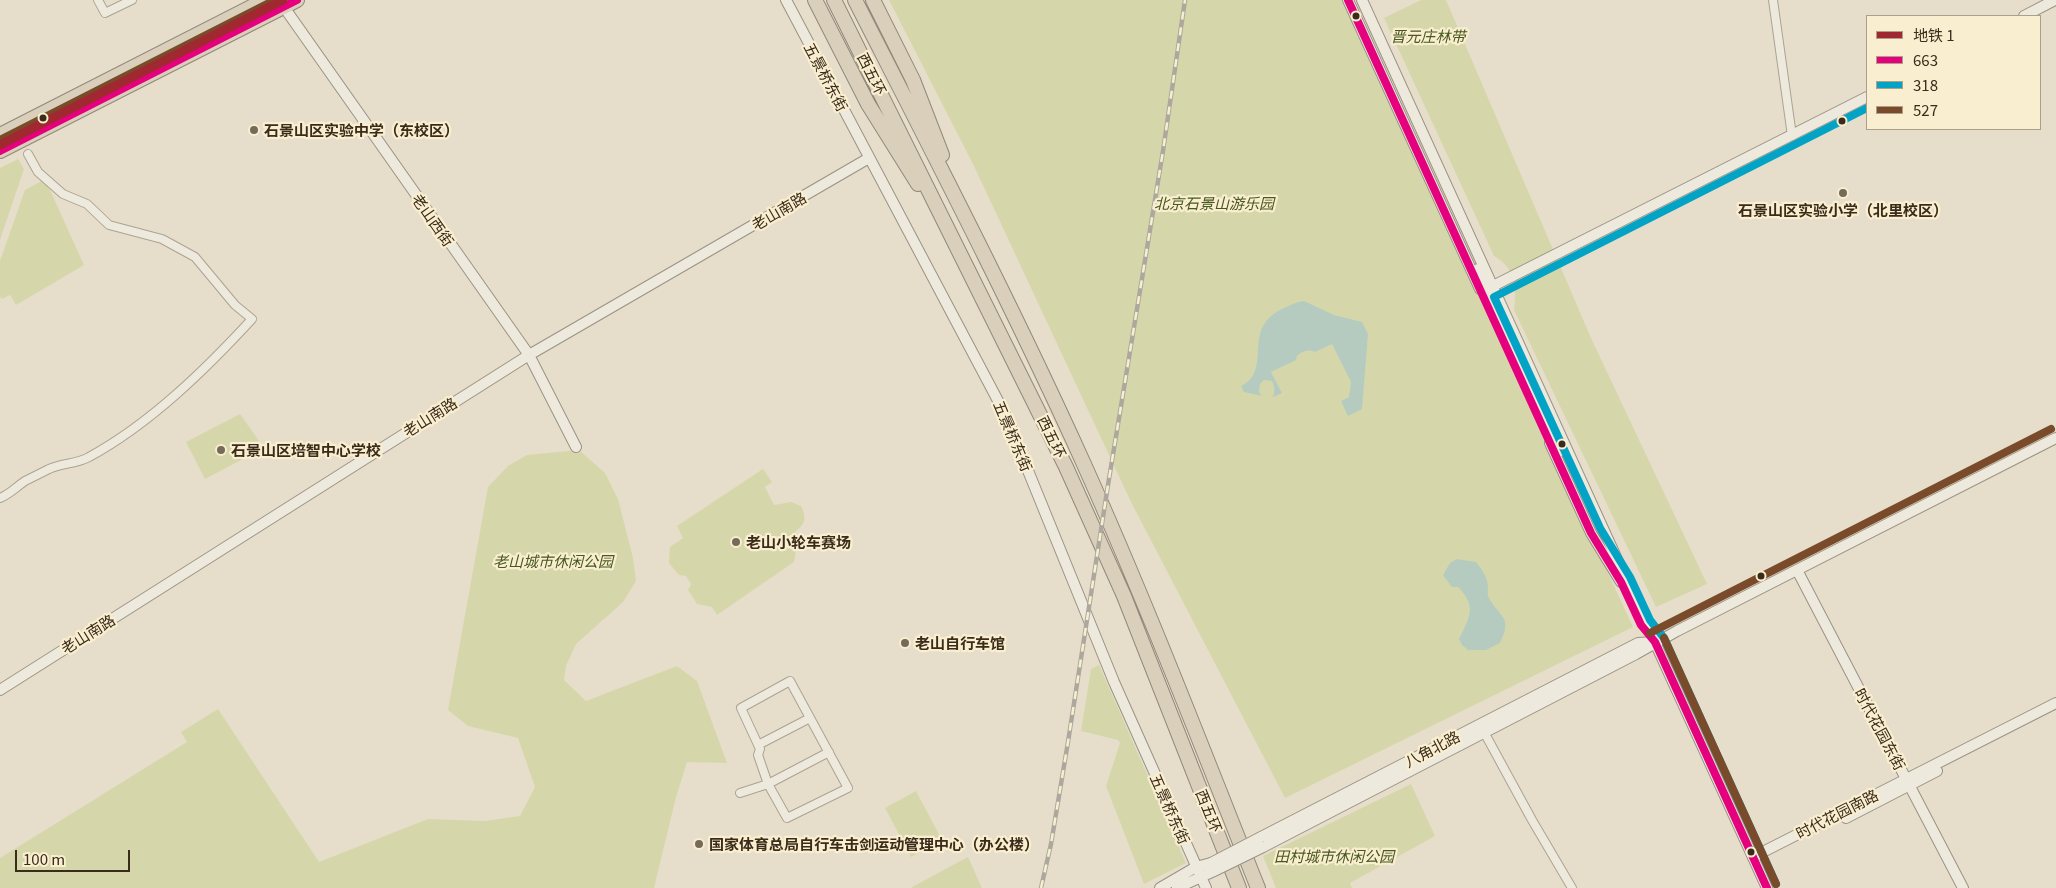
<!DOCTYPE html>
<html>
<head>
<meta charset="utf-8">
<style>
	body { margin:0 }
	#map { position:relative; width:2056px; height:888px; overflow:hidden; background:#e6deca; font-family:Georgia,"Noto Sans SC",serif }
	canvas { display:block }
	.legend { position:absolute; left:1866px; top:15px; width:175px; height:115px; box-sizing:border-box; background:#f9eecf; border:1px solid #ada087; margin:0; padding:6px 9px; list-style:none; font-size:15px; color:#3a2b1b }
	.legend li { display:flex; align-items:center; gap:10px; height:25px }
	.legend b { width:25px; border:1px solid #ada087 }
	.scale { position:absolute; left:15px; top:850px; width:115px; height:22px; box-sizing:border-box; border:2px solid #3a2b1b; border-top:0; padding-left:6px; font-size:15px; line-height:18px; white-space:nowrap; color:#3a2b1b; -webkit-text-stroke:4px #f9eecf; paint-order:stroke }
</style>
</head>
<body>
<div id="map">
<canvas width="2056" height="888"></canvas>
<ul class="legend">
<li><b style="height:6px;background:#a12830"></b>地铁 1</li>
<li><b style="height:6px;background:#e5007d"></b>663</li>
<li><b style="height:6px;background:#03a3c5"></b>318</li>
<li><b style="height:6px;background:#7a4b2a"></b>527</li>
</ul>
<div class="scale">100 m</div>
</div>
<script>
const ctx = document.querySelector('canvas').getContext('2d');
ctx.lineJoin = 'round';
function fillPath(path, color) { ctx.fillStyle = color; ctx.fill(path, 'evenodd'); }
function strokePath(path, color, width, dash) { ctx.strokeStyle = color; ctx.lineWidth = width; ctx.lineCap = dash ? 'butt' : 'round'; ctx.setLineDash(dash || []); ctx.stroke(path); }
function write(font, color, halo, rows, align = 'center') {
  ctx.font = font + ' Georgia,"Noto Sans SC",serif'; ctx.lineWidth = 4.5; ctx.setLineDash([]); ctx.textBaseline = 'middle'; ctx.strokeStyle = halo; ctx.fillStyle = color; for (const [text, x, y, turn = 0] of rows) {
    ctx.save(); ctx.translate(x, y); ctx.rotate((+turn || 0) * Math.PI / 180); ctx.textAlign = isNaN(turn) ? turn : align; if (halo) ctx.strokeText(text, 0, 0); ctx.fillText(text, 0, 0); ctx.restore();
  }
}
fillPath(new Path2D(`
	M 889,0 L 1343,0 L 1633,627 L 1285,798 L 1131,502 L 974,166 Z
	M 1421,0 L 1446,0 L 1591,338 L 1707,584 L 1656,607 L 1514,310 C 1517,286 1516,269 1494,256 L 1384,18 Z
	M 18,159 L 24,169 L 0,240 L 0,168 Z
	M 45,179 L 84,265 L 16,305 L 10,295 L 2,299 L 0,297 L 0,261 L 25,190 Z
	M 240,414 L 264,448 L 205,479 L 186,442 Z
	M 579,450 L 605,473 L 618,499 L 633,558 L 636,581 L 623,602 L 576,644 L 566,666 L 564,680 L 586,701 L 677,666 L 697,681 L 727,763 L 687,762 L 676,797 L 654,888 L 0,888 L 0,858 L 187,742 L 181,732 L 218,709 L 319,862 L 428,819 L 484,821 L 520,816 L 535,787 L 518,738 L 468,726 L 448,710 L 488,487 L 508,466 L 527,455 Z
	M 763,469 L 772,482 L 765,487 L 774,505 L 791,502 L 801,506 C 809,523 802,525 791,536 L 797,545 L 794,562 L 717,615 L 712,607 L 697,604 L 688,590 L 691,584 L 686,576 L 679,575 L 669,563 L 670,547 L 683,538 L 677,526 Z
	M 1099,665 L 1186,863 L 1144,884 L 1106,786 L 1120,743 L 1118,740 L 1081,731 L 1091,669 Z
	M 1411,784 L 1435,836 L 1350,883 L 1352,888 L 1276,888 L 1263,856 Z
	M 916,791 L 942,840 L 911,857 L 885,808 Z
	M 968,857 L 982,888 L 913,888 L 912,887 Z`), '#d5d7ab');
fillPath(new Path2D(`
	M 1304,301 L 1334,315 L 1362,322 L 1368,334 L 1362,409 L 1348,416 L 1341,401 L 1349,397 L 1351,382 L 1332,344 L 1315,352 C 1309,349 1302,351 1297,356 L 1296,360 L 1271,372 L 1282,393 L 1273,397 C 1275,391 1275,387 1272,381 L 1264,380 L 1260,384 L 1259,392 L 1262,396 L 1244,392 L 1241,386 C 1274,370 1240,329 1282,309 C 1289,306 1295,302 1304,301 Z
	M 1457,559 L 1476,562 C 1482,569 1487,577 1488,586 C 1488,591 1487,594 1489,598 C 1500,618 1513,616 1500,643 L 1486,650 L 1468,650 L 1462,645 L 1459,639 C 1470,617 1477,606 1458,587 L 1452,587 L 1443,575 L 1450,563 Z`), '#b6cbc0');
const street = new Path2D(`
	M 98,0 L 105,13 L 132,0
	M 1773,0 L 1792,136
	M 0,498 C 10,494 16,487 25,481 C 33,477 41,473 49,469 C 62,463 77,464 89,457 C 150,424 206,369 252,319 L 235,305 L 195,257 L 162,239 L 109,225 L 87,204 L 63,194 L 38,172 L 28,154
	M 1484,732 L 1532,820 L 1572,888
	M 758,745 L 810,718
	M 740,793 L 768,784 L 787,818 L 848,788 L 790,681 L 741,708 L 760,749 L 758,755 L 768,784 L 829,752`);
const secondary = new Path2D(`
	M 279,0 L 529,355 L 576,447
	M 786,0 L 1005,414 L 1114,682 L 1206,888
	M 1348,0 L 1480,289
	M 1362,0 L 1767,888
	M 2024,16 L 2055,0
	M 1478,269 L 1561,451
	M 1489,288 L 1867,97
	M 1550,443 L 1591,533 L 1621,582
	M 1797,570 L 1963,888
	M 0,690 L 529,355 L 869,158
	M 1846,818 L 1937,771
	M 1261,837 L 1638,643 L 1654,642
	M 1263,847 L 1636,654 L 1677,631 L 2056,438
	M 1753,857 L 2056,703
	M 1160,888 L 1196,867 L 1211,863
	M 1177,888 L 1214,871`);
const highway = new Path2D(`
	M 815,0 L 868,104 L 918,184
	M 834,0 L 1066,467 L 1124,596 L 1239,888
	M 855,0 C 933,153 1012,305 1083,462 C 1146,602 1201,745 1258,888
	M 873,0 L 913,80 L 942,155
	M 0,135 L 265,0
	M 0,151 L 297,0`);
strokePath(street, '#aba394', 10);
strokePath(secondary, '#9a9284', 12);
strokePath(highway, '#90887a', 16);
strokePath(street, '#ede9dd', 8);
strokePath(secondary, '#ede9dd', 10);
strokePath(highway, '#d9cfbb', 14);
const rail = new Path2D(`
	M 1041,888 L 1051,844 L 1068,742 L 1108,485 L 1163,151 L 1185,0`);
strokePath(rail, '#aca89d', 4.5);
strokePath(rail, '#f9eecf', 2.5, [8]);
const secondaryBridge = new Path2D(`
	M 1211,863 L 1261,837
	M 1214,871 L 1263,847`);
strokePath(secondaryBridge, '#9a9284', 12, []);
strokePath(secondaryBridge, '#ede9dd', 10);
strokePath(new Path2D(`
	M 1348,0 L 1591,533 L 1621,582 L 1641,625 L 1655,642 L 1767,888
	M 0,151 L 297,0`), '#e5007d', 8);
strokePath(new Path2D(`
	M 1776,884 L 1664,638 L 1650,620 L 1630,577 L 1600,528 L 1494,297 L 1867,108`), '#03a3c5', 8);
strokePath(new Path2D(`
	M 0,140 L 275,0
	M 1650,633 L 2051,429
	M 1664,638 L 1776,884`), '#7a4b2a', 8);
strokePath(new Path2D(`
	M 0,145 L 283,0`), '#a12830', 9);
for (const [x, y, r, color] of [
	[1356,16,4.5,"#3a2b1b"],
	[43,118,4.5,"#3a2b1b"],
	[1842,121,4.5,"#3a2b1b"],
	[254,130,5,"#766a58"],
	[1843,193,5,"#766a58"],
	[1562,444,4.5,"#3a2b1b"],
	[221,450,5,"#766a58"],
	[736,542,5,"#766a58"],
	[1761,576,4.5,"#3a2b1b"],
	[905,643,5,"#766a58"],
	[699,844,5,"#766a58"],
	[1751,852,4.5,"#3a2b1b"]
]) { const dot = new Path2D(); dot.arc(x, y, r, 0, 2 * Math.PI); ctx.fillStyle = color; ctx.fill(dot); strokePath(dot, '#f9eecf', 2); }
write('italic 15px', '#485920', '#f9eecf', [
	["晋元庄林带",1428,36],
	["北京石景山游乐园",1214,203],
	["老山城市休闲公园",553,561],
	["田村城市休闲公园",1334,856]
]);
write('15px', '#3a2b1b', '#f9eecf', [
	["西五环",872,74,63],
	["五景桥东街",826,77,62],
	["老山南路",779,211,-30],
	["老山西街",433,220,55],
	["老山南路",430,417,-32],
	["五景桥东街",1013,436,67],
	["西五环",1052,437,64],
	["老山南路",88,634,-32],
	["时代花园东街",1880,729,62],
	["八角北路",1432,749,-28],
	["五景桥东街",1170,809,66],
	["西五环",1209,811,68],
	["时代花园南路",1837,814,-27]
]);
write('bold 15px', '#3a2b1b', '#f9eecf', [
	["石景山区实验中学（东校区）",264,130],
	["石景山区实验小学（北里校区）",1843,210,"center"],
	["石景山区培智中心学校",231,450],
	["老山小轮车赛场",746,542],
	["老山自行车馆",915,643],
	["国家体育总局自行车击剑运动管理中心（办公楼）",709,844]
], 'left');
</script>
</body>
</html>
